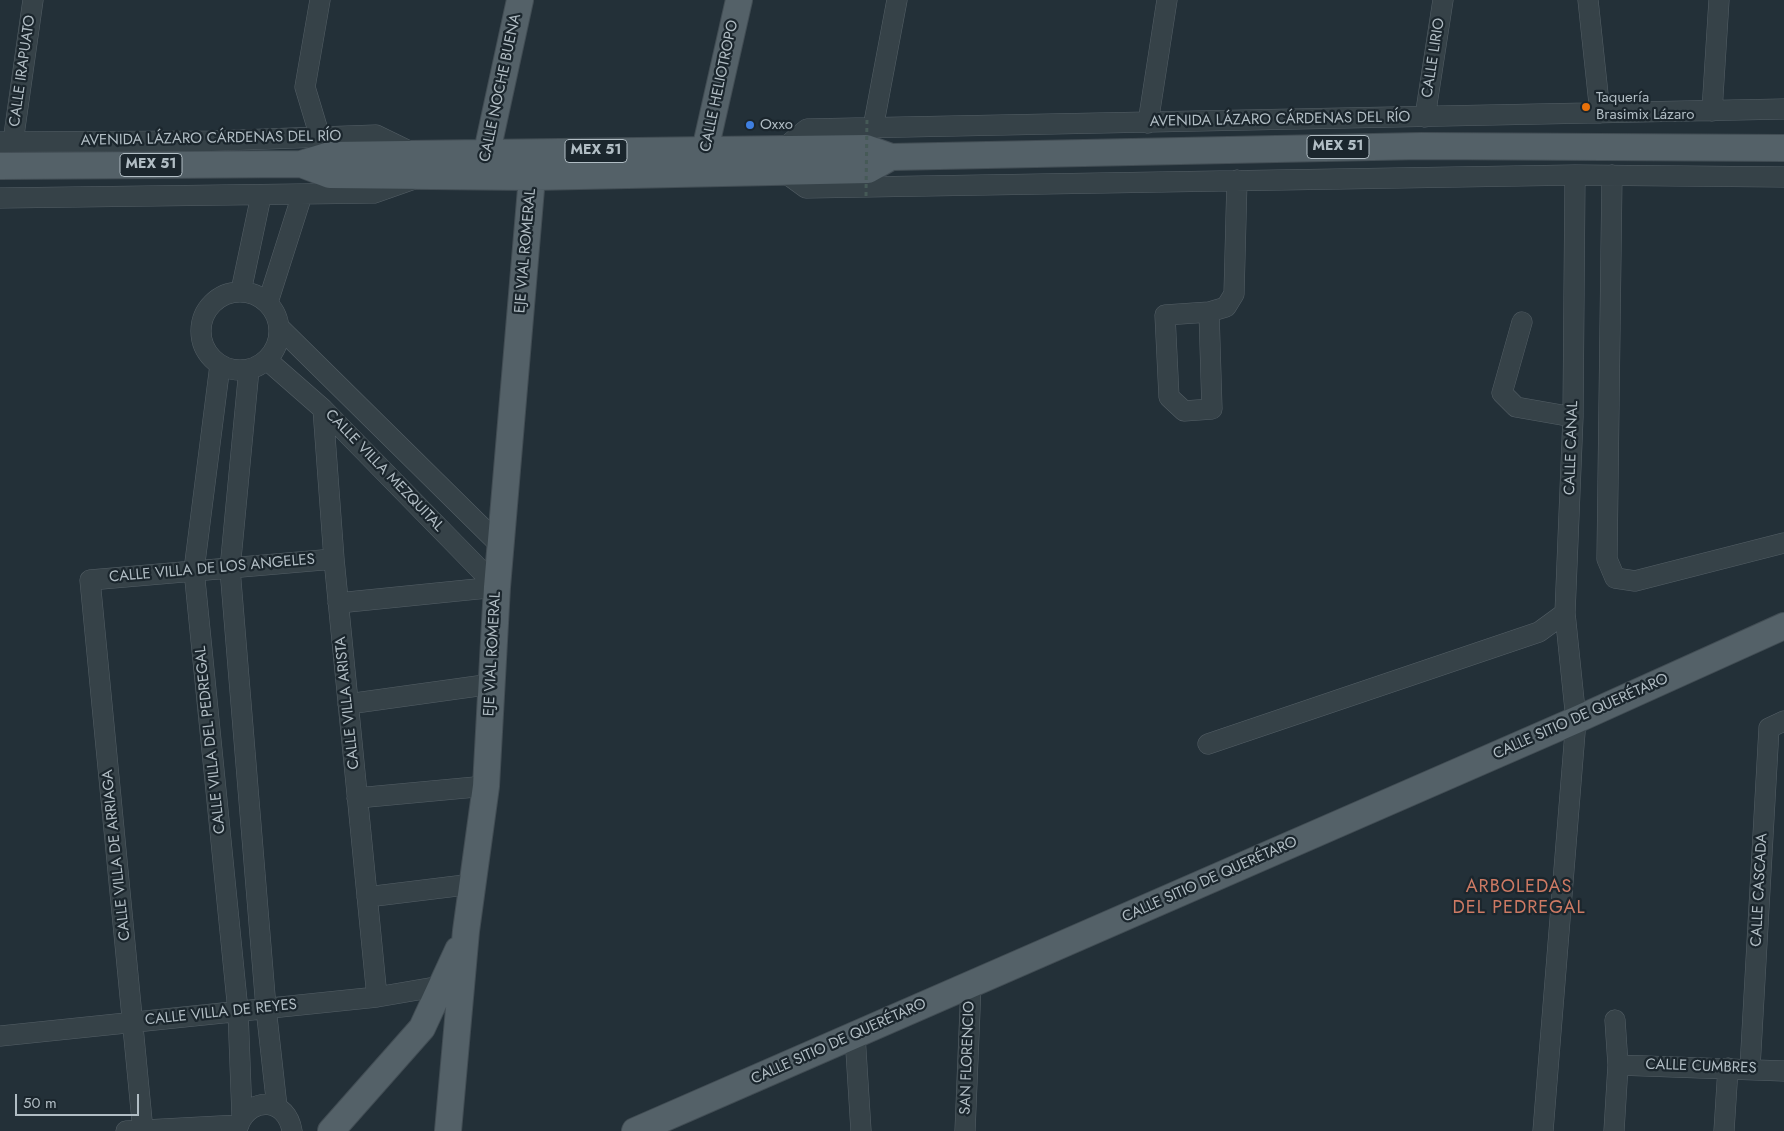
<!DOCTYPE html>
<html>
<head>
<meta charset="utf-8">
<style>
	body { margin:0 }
	#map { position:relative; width:1784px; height:1131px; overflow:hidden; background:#233038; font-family:Jost,sans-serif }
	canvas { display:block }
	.scale { position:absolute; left:15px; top:1094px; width:124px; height:22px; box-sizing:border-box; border:2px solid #b1bdc4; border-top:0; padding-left:6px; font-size:15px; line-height:18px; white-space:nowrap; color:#b1bdc4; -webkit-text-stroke:4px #1b262d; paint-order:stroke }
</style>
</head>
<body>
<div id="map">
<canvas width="1784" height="1131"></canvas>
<div class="scale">50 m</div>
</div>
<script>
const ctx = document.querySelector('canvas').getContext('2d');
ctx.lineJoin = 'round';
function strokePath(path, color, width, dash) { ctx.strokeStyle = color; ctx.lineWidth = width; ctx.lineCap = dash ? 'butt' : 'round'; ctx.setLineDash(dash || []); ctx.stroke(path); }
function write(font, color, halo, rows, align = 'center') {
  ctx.font = font + ' Jost,sans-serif'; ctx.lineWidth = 4.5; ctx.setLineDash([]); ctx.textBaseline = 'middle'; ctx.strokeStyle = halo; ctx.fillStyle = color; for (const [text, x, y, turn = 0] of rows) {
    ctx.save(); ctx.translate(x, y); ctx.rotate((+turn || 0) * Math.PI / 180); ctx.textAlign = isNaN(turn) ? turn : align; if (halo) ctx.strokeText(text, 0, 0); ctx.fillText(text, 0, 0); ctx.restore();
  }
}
const minor = new Path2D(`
	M 320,0 L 305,87 L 320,137
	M 1588,0 L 1600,113
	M 1712,111 L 1719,0
	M 1425,117 L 1443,0
	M 1148,123 L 1167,0
	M 873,128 L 897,0
	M 0,142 L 211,141 L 376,135 L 413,153
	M 13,142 L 33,0
	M 783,149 L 807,129 L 1784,109
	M 784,172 L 806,188 L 1575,175 L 1784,177
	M 1612,175 L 1607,559 L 1615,578 L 1635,581 L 1784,543
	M 0,198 L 374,193 L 411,180
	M 241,291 L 261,196
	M201 331a39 39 0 1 1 78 0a39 39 0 1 1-78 0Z
	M 268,302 L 302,195
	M 1209,312 L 1212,409 L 1184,411 L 1169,397 L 1165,315 L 1209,312 L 1226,307 L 1234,294 L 1237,180
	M 1522,322 L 1502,393 L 1516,407 L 1573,417
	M 279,327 L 500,545
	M 267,360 L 323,409 L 497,587
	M 220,365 L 194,570 L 238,1011 L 242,1116
	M 249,369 L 230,569 L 266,1008 L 277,1107
	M 323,409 L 334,559 L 377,997
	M 338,603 L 497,587
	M 348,704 L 492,684
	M 1208,744 L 1539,632 L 1565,613
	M 357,798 L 486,786
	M 367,897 L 473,884
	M 855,1035 L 861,1131
	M 0,1036 L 377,997 L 441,986
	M 1618,1065 L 1784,1071
	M 1750,1068 L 1769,728 L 1784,721
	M 239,1124 C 252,1095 287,1099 292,1131
	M 126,1131 L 239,1125
	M 143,1131 L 90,580 L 334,559
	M 965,1131 L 971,985
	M 1543,1131 L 1576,720 L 1565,613 L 1573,417 L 1575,175
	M 1614,1131 L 1618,1065 L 1615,1020
	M 1724,1131 L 1728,1068`);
const major = new Path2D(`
	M 301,164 L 330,175 L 532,177 L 868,170 L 891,157
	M 0,166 L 301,164 L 330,155 L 866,148 L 891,157 L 1421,146 L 1784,148
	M 704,166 L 705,150 L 739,0
	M 483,170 L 520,0
	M 331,1131 L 422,1028 L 458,950
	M 448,1131 L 466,931 L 486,786 L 497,587 L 532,177
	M 635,1131 L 1576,720 L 1784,626`);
strokePath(minor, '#545f66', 21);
strokePath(major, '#424d54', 28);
strokePath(minor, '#364248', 20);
strokePath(major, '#546168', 26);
strokePath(new Path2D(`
	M 866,196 L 867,117`), '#465a57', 3, [4, 4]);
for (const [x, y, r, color] of [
	[1586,107,5,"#e8710a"],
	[750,125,5,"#3f7fe0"]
]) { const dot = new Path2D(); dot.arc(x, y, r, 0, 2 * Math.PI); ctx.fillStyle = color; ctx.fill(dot); strokePath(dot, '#1b262d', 2); }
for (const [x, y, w] of [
	[1338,147,62],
	[596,151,62],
	[151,165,62]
]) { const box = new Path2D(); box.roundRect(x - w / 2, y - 11.5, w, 23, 4); ctx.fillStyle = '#1b262d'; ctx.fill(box); strokePath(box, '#b1bdc4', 1); }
write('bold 14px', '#b1bdc4', null, [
	["MEX 51",1338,147],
	["MEX 51",596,151],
	["MEX 51",151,165]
]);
write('15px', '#b1bdc4', '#1b262d', [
	["CALLE LIRIO",1434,58,-81],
	["CALLE IRAPUATO",23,71,-82],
	["CALLE HELIOTROPO",720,86,-78],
	["CALLE NOCHE BUENA",501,88,-78],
	["AVENIDA LÁZARO CÁRDENAS DEL RÍO",1280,120,-1],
	["AVENIDA LÁZARO CÁRDENAS DEL RÍO",211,139,-1],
	["EJE VIAL ROMERAL",526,251,-85],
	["CALLE CANAL",1572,448,-88],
	["CALLE VILLA MEZQUITAL",384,471,46],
	["CALLE VILLA DE LOS ANGELES",212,569,-5],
	["EJE VIAL ROMERAL",493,654,-87],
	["CALLE VILLA ARISTA",348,703,-96],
	["CALLE SITIO DE QUERÉTARO",1581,717,-24],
	["CALLE VILLA DEL PEDREGAL",211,740,-96],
	["CALLE VILLA DE ARRIAGA",117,855,-96],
	["CALLE SITIO DE QUERÉTARO",1210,880,-24],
	["CALLE CASCADA",1760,890,-87],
	["CALLE VILLA DE REYES",221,1013,-6],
	["CALLE SITIO DE QUERÉTARO",839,1042,-24],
	["SAN FLORENCIO",968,1058,-88],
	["CALLE CUMBRES",1701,1067,2]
]);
write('15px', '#b1bdc4', '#1b262d', [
	["Taquería",1596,98],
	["Brasimix Lázaro",1596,115],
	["Oxxo",760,125]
], 'left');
ctx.letterSpacing = '1px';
write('18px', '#cd7a64', '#1b262d', [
	["ARBOLEDAS",1519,888],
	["DEL PEDREGAL",1519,909]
]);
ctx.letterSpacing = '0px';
</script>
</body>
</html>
